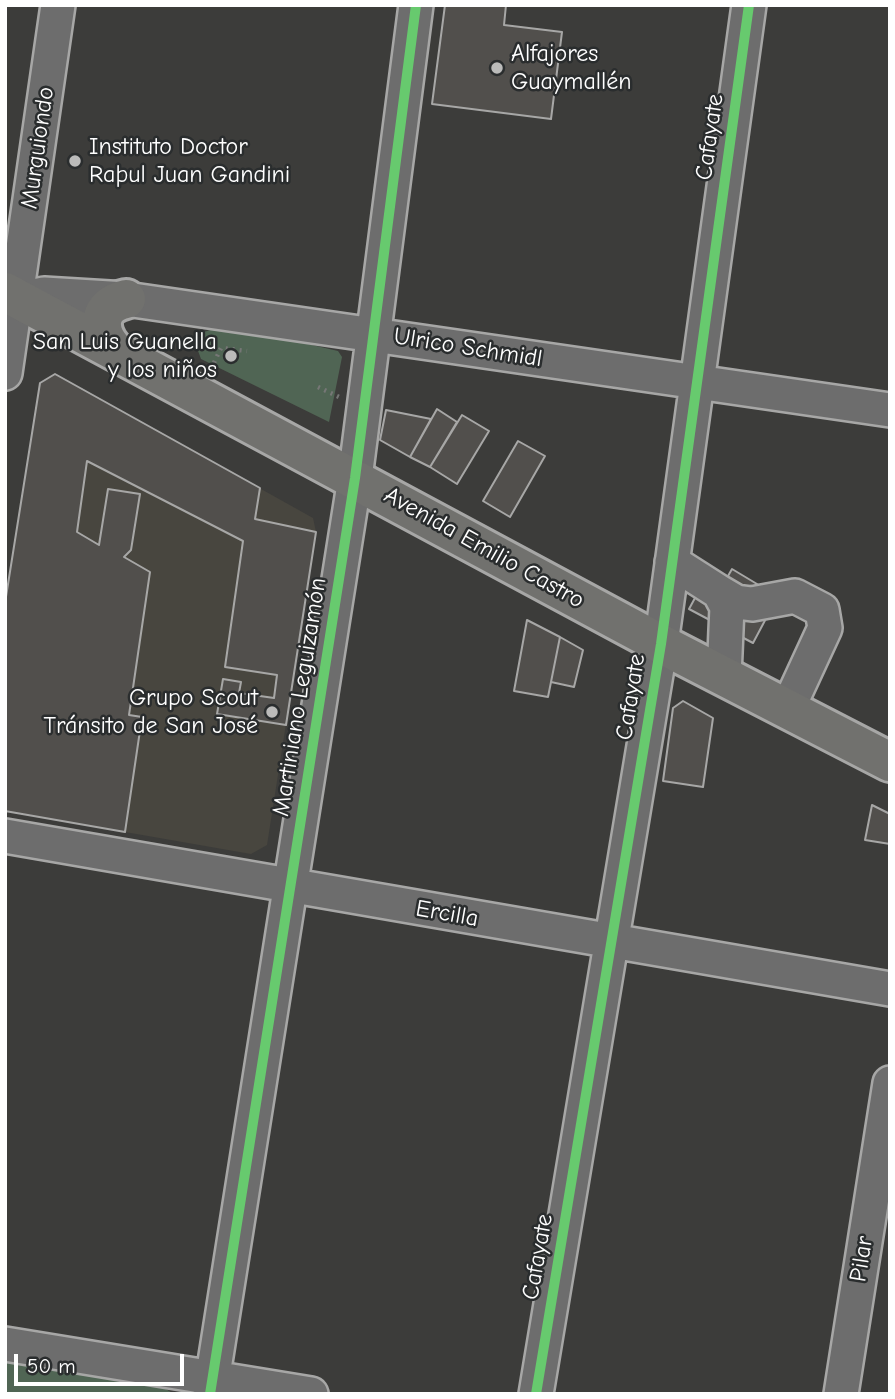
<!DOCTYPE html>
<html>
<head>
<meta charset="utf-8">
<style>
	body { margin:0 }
	#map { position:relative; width:895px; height:1399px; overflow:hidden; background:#3c3c3a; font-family:"Comic Neue",sans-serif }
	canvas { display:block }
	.frame { position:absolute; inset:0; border:7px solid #fff; pointer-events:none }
	.scale { position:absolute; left:14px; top:1354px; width:170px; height:32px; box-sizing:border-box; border:4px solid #fff; border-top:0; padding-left:9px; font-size:21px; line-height:24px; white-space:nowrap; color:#fff; -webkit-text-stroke:5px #2a2d2e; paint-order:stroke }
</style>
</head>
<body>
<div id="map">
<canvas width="895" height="1399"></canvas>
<div class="frame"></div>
<div class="scale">50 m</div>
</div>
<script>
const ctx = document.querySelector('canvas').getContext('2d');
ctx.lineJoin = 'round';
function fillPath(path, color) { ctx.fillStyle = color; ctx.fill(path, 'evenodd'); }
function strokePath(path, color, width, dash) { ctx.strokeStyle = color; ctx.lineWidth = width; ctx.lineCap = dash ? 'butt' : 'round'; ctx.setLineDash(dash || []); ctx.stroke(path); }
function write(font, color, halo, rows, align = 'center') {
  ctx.font = font + ' "Comic Neue",sans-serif'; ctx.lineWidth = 5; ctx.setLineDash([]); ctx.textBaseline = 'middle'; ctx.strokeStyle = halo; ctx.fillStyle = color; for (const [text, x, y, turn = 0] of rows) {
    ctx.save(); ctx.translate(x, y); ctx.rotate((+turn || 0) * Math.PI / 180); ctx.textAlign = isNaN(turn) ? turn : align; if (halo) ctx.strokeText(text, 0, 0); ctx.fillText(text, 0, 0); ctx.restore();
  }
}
fillPath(new Path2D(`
	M 55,374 L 313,518 L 316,532 L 267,845 L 251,854 L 5,811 L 5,603 L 40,383 Z`), '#48463f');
fillPath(new Path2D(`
	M 226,325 L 338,351 L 342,357 L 329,422 L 201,359 L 197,348 L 204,332 Z
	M 5,1360 L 161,1386 L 174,1394 L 5,1394 Z`), '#506554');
const building = new Path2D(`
	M 445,5 L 506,5 L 504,25 L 562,32 L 551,119 L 432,104 Z
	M 55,374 L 260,488 L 255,519 L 316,532 L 286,725 L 217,714 L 223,679 L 241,682 L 239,693 L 274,698 L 277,675 L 225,667 L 243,541 L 87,461 L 77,532 L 99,545 L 108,489 L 140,494 L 131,550 L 124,557 L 150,572 L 129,715 L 142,717 L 125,832 L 5,811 L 5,603 L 40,383 Z
	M 437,409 L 457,422 L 430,467 L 410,457 Z
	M 386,410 L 431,419 L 410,457 L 380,440 Z
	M 462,415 L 489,431 L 457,484 L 430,467 Z
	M 518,441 L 545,456 L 510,517 L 483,501 Z
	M 732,569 L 762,587 L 770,611 L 753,643 L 689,609 L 708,574 L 724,583 Z
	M 527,620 L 560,637 L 548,697 L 514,691 Z
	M 560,637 L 583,650 L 574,687 L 551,682 Z
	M 683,701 L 713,718 L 703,787 L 663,781 L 673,708 Z
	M 872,805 L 890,814 L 890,844 L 865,840 Z`);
fillPath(building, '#514f4c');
strokePath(building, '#a7a7a6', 2);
const minor = new Path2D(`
	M 5,302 L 44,294 L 126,299 L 890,410
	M 5,373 L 58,5
	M 672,562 L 719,592 L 727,607 L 724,676
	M 719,592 L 736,602 L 752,604 L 795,596 L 822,610 L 825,628 L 788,708
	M 5,836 L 890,989
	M 5,1344 L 311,1394
	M 210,1394 L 355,478 L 416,5
	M 536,1394 L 661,644 L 749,5
	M 841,1394 L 890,1083`);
const major = new Path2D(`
	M 5,292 L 661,644 L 890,762
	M 112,348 C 96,329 98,305 126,299`);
strokePath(minor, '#a7a7a6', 38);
strokePath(major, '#a7a7a6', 44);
strokePath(new Path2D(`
	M 211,369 L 221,348 L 247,351
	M 318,387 L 339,397`), '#767776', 4.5, [2, 5]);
strokePath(minor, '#6d6d6d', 33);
strokePath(major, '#71716e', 38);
strokePath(new Path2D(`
	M 210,1394 L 355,478 L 416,5
	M 536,1394 L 661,644 L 749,5`), '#67ca6e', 10);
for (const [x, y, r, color] of [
	[497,68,7,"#bbbbba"],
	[75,161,7,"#bbbbba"],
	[231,356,7,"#bbbbba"],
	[272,712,7,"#bbbbba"]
]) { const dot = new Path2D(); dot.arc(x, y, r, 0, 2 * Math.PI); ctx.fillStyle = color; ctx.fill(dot); strokePath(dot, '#2a2d2e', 2.5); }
write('24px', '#fff', '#2a2d2e', [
	["Alfajores",511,54],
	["Guaymallén",511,82],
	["Instituto Doctor",89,147],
	["Raþul Juan Gandini",89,175],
	["San Luis Guanella",217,342,"right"],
	["y los niños",217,370,"right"],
	["Grupo Scout",258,698,"right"],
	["Tránsito de San José",258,726,"right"]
], 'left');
write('24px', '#fff', '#2a2d2e', [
	["Cafayate",710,137,-82],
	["Murguiondo",38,148,-82],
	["Ulrico Schmidl",468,348,9],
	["Avenida Emilio Castro",484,548,29],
	["Martiniano Leguizamón",300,697,-81],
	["Cafayate",631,697,-81],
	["Ercilla",447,914,10],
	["Cafayate",538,1257,-80],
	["Pilar",862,1259,-81]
]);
</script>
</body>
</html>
